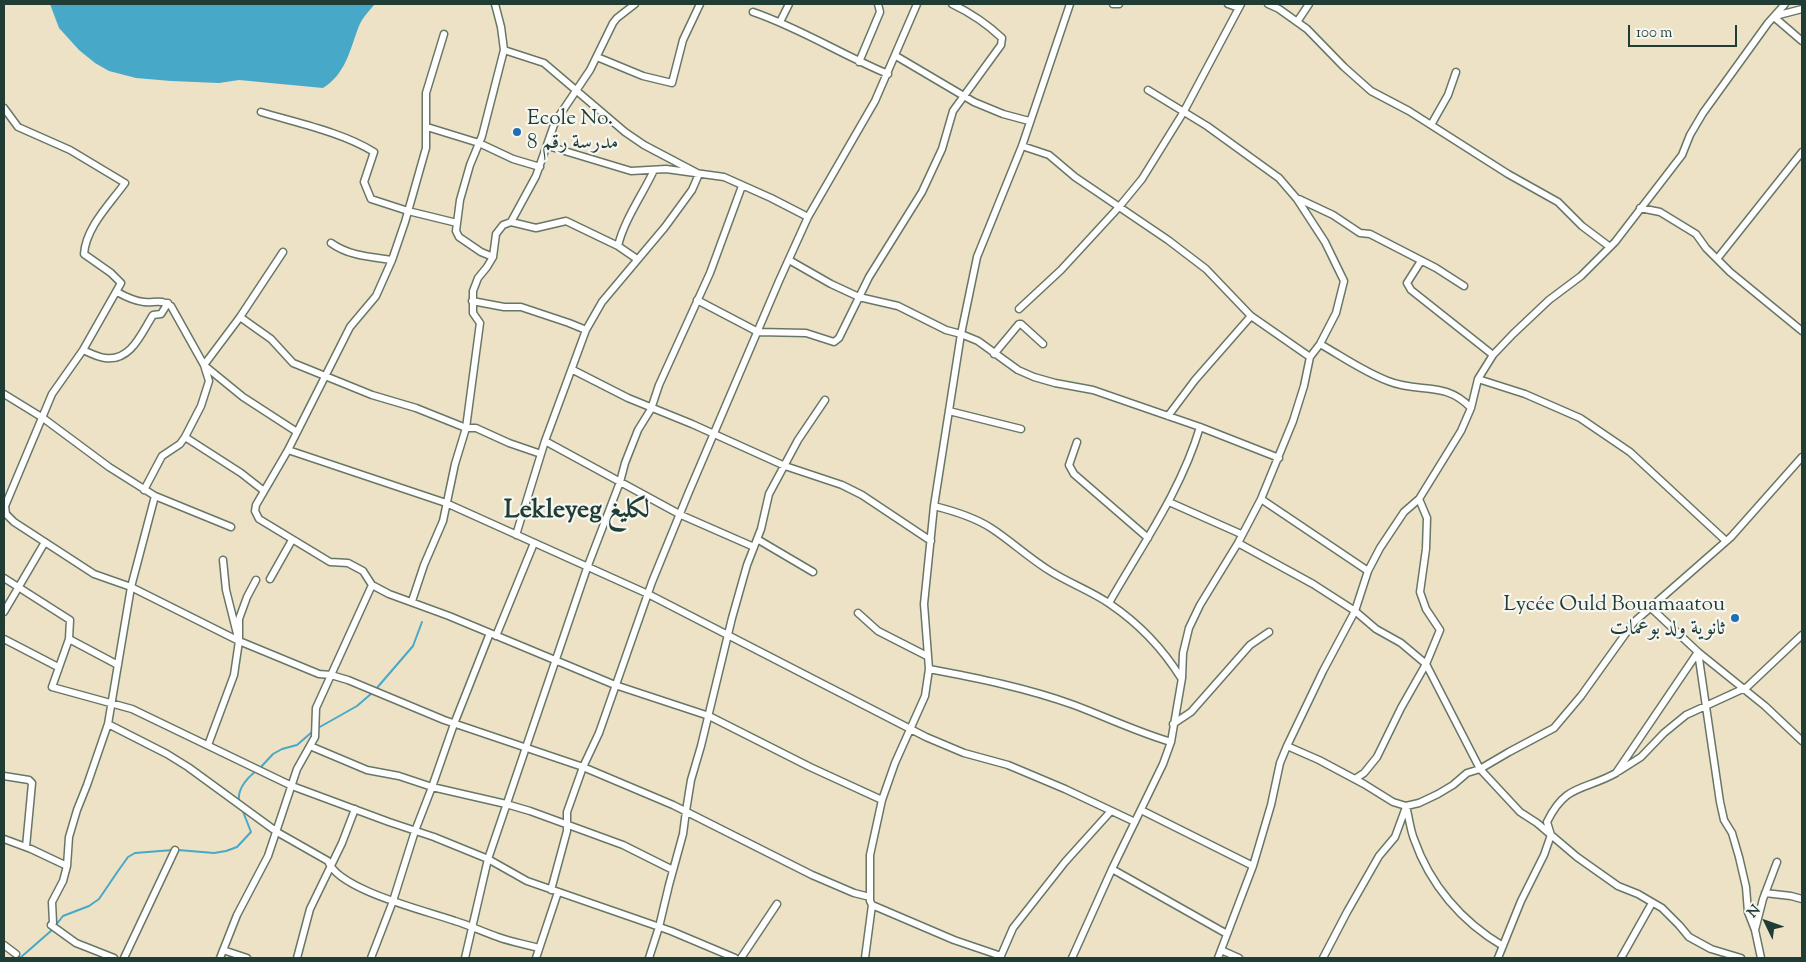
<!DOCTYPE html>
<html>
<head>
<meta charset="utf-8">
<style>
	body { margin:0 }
	#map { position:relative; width:1806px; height:962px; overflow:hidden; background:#ede2c5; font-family:"Sorts Mill Goudy",serif }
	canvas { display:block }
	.frame { position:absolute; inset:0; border:5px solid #1f3d34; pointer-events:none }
	.north { position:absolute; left:1741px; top:897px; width:50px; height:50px; -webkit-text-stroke:4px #f6f6f2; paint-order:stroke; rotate:312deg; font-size:14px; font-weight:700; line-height:20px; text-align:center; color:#1f3d34 }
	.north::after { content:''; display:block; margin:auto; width:18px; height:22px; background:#1f3d34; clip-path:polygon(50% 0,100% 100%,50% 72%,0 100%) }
	.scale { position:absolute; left:1628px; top:25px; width:109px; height:22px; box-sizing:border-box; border:2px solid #1f3d34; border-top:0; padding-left:6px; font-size:15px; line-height:18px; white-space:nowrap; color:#1f3d34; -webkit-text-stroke:4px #f6f6f2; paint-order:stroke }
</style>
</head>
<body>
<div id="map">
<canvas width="1806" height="962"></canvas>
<div class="frame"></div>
<div class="north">N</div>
<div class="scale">100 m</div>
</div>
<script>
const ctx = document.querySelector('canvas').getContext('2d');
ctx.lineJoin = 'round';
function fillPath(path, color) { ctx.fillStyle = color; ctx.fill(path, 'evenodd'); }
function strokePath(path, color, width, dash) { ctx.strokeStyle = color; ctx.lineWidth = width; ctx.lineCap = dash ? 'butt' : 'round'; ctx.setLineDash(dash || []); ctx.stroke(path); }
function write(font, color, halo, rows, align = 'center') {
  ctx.font = font + ' "Sorts Mill Goudy",Amiri,serif'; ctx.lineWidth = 4.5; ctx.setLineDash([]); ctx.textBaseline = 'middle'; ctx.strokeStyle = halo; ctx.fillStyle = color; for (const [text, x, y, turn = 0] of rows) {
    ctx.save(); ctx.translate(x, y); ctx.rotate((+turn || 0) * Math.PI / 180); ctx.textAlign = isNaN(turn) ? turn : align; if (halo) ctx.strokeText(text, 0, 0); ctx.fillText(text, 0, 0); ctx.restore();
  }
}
fillPath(new Path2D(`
	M 50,4 L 375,4 C 370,10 362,18 359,26 C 350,49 346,74 323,88 L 239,80 L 219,83 L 171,81 L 136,78 L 109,71 L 95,63 L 79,50 L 59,28 Z`), '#47a9c7');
strokePath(new Path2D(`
	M 376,689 L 413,646 L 422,622
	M 318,728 L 357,706 L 372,693
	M 260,768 L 273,754 L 282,749 L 297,745 L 312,732
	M 239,802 C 237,789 246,779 256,771
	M 178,850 L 214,853 L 226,851 L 237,847 L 251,832 L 242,809
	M 55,926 L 63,916 L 89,906 L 99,899 L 118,871 L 128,857 L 135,853 L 173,850
	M 20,958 L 52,930`), '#47a9c7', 2);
const street = new Path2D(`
	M 1113,4 L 1119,4
	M 1228,4 L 1239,8
	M 1268,4 L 1279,9 L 1307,29 L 1344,67 L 1371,91 L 1409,111 L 1508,174 L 1558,202 L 1582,226 L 1610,247
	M 753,12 C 800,28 842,55 888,74
	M 1775,16 L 1802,9
	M 1774,17 L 1802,41
	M 780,22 L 789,4
	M 1297,22 L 1309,4
	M 444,34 L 426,93 L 426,148 L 405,222 L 392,260 L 376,296 L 350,327 L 288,450 L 256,505 L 255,511 L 259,519 L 330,562 L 348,563 L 363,571 L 372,585 L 389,594 L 449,616 L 615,685 L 709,716 L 810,767 L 882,800
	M 504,50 L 544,63 L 625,132 L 644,145 L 699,174 L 692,190 L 665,227 L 602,302 L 586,330 L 545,441 L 516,535
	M 896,56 L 974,102 L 1003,114 L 1029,121
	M 597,57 L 643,76 L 672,83 L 683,40 L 700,4
	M 859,62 L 880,12 L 878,4
	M 4,108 L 18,127 L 70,150 L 125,183 C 110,204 86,227 84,254 L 111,273 L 121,283 L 83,350 L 52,394 L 5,506 L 6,514 L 14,522 L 94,574 L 131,587 L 239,641 L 319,674 L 331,675 L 348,680 L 444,720 L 583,767 L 673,805 L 812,875 L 854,893 L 870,897
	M 261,112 C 297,123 342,132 374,152 L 364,182 L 371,199 L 408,211 L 457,223
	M 1431,125 L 1448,95 L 1456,72
	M 427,127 L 479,143 L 513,159 L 540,167
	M 548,146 L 631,171 L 666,169 L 724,177 L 771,198 L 808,217
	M 1022,146 L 1049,155 L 1075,177 L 1168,240 L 1206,269 L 1251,316 L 1310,357
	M 1299,199 L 1333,215 L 1360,233 L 1370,234 L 1436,268 L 1464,286
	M 1640,208 L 1660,212 L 1696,234 L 1706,248 L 1730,272 L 1802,331
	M 511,222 L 536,176 L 555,122 L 590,70 L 613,23 L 617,18 L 635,4
	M 331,243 C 349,256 371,257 392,260
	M 618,246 C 624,220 643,194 654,170
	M 493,257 L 481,252 L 459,237 L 456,231 L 460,200 L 470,165 L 482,136 L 504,50 L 501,27 L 495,4
	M 1717,259 L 1802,152
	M 789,260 L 831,284 L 859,297 L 898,306 L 946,330 L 961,334 L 978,341 L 1018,370 L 1034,377 L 1055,383 L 1093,390 L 1200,427 L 1279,458
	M 1421,261 L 1407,283 L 1411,290 L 1493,355
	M 117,292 C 126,297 134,301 144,302 C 154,303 162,299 171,306 L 204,365 L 209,381 L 201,406 L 185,437 L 180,444 L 162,456 L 144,490
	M 697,300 L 758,332 L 806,333 L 834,342 L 839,338 L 869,277 L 922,192 L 942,149 L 953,111 L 1001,45 L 1002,38 C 987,24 971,13 952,4
	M 472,301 L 504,307 L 521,307 L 569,323 L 586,330
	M 1019,309 L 1061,270 L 1119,207 L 1142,179 L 1183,113 L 1241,4
	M 240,317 L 271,339 L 293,363 L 372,395 L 416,408 L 466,428 L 476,428 L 509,443 L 541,454
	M 1320,344 C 1343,357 1364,372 1388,381 C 1420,394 1444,380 1471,408
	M 83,350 C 90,353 97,357 105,358 C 131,362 142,332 153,315 L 161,314 L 168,303
	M 994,354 L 1019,324 L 1021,324 L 1043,344
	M 204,365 L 240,317 L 283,252
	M 205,366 L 243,397 L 297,432
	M 573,370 L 628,398 L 692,424 L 785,466 L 842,485 L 862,495 L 931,541
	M 1478,379 L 1525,394 L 1580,418 L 1630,452 L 1726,541
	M 4,394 L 43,418 L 109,467 L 155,496 L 231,527
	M 949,411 L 1021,429
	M 1168,416 L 1195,380 L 1251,316
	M 185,437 L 241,473 L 264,491
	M 545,441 L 681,515 L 754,547
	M 1077,442 L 1069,465 L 1074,474 L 1148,538
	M 288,450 L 446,503 L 648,594 L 926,737 L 964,753 L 1008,765 L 1065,789 L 1135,822
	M 1261,499 L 1368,571
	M 1169,502 L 1241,534
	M 934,506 C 954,511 974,517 991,528 C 1011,541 1029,558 1050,571 C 1069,583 1091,591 1110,604 C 1138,623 1163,649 1181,678
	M 757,539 L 813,572
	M 1238,543 L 1313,584 L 1355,611 L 1376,629 L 1401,643 L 1426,664 L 1480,769 L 1520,812 L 1537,823 L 1577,857 L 1618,886 L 1638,894 L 1662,908 L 1679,925 L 1689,937 L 1711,949 L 1741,958
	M 223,560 L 226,590 L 237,634
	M 4,578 L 70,620 L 69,639 L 52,687 L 132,709 L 292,786 L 389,822 L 434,837 L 488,859 L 527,881 L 671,931 L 735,958
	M 270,579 L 292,540
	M 412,601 L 424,565 L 443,521 L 455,464 L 466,428 L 480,323 L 473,313 L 473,291 L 478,278 L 487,267 L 493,257 L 496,234 L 503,225 L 511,222 L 536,228 L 566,221 L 618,246 L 637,259
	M 1109,603 C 1142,545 1181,491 1200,427
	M 1650,607 L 1698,652 L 1765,706 L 1802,741
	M 4,612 L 45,542
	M 858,613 L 878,631 L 927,656
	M 496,636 L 534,543
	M 4,639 L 58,667
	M 69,639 L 118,665
	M 1698,652 L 1720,802 L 1724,820 L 1732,833 L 1739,857 L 1746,887 L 1748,912 L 1755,930
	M 929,669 C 977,678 1027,688 1074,705 C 1106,717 1137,732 1171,742
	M 108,724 L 167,754 L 188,767 L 277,832 L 328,861 C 338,890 427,911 455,921 C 469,925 483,932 498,937 C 511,942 525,944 539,948
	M 1173,724 L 1191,712 L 1250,645 L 1269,632
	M 208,745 L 234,675 L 239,641 L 239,619 L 247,597 L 256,580
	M 310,746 L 367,770 L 399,776 L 432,787 L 506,804 L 530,811 L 623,845 L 673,870
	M 1287,746 L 1319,760 L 1364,784 L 1393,802 L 1406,806 L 1419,803 L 1438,794 L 1453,785 L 1467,773 L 1480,769 L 1509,752 L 1554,728 L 1581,696 L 1634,622 L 1731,537 L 1802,457
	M 1619,771 L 1641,757 L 1664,733 L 1686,715 L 1747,687 L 1802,635
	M 4,776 L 29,780 L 32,783 L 26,847
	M 1355,779 L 1364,773 L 1377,757 L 1401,708 L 1426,664 L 1440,630 L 1426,609 L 1420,592 L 1426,549 L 1427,518 L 1419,499
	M 1406,806 C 1409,817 1410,829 1414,839 C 1430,885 1462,922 1503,946
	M 1141,810 L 1253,866
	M 4,839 L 31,849 L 67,866
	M 1112,869 L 1227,934
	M 551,890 L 567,831 L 567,812 L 583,767 L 599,733 L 652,582 L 688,494 L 779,281 L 808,217 L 875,101 L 917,4
	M 1765,893 L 1791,896 L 1802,899
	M 872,905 L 954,940 L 1001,956
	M 4,945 L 16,954
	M 223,950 L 247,958
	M 1221,950 L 1239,958
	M 114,958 L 76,943 L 51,925 L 53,923 L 52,902 L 63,881 L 67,866 L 69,837 L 77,810 L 87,785 L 108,724 L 131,587 L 155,496
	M 124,958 L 175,850
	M 220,958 L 237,915 L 268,856 L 297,769 L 315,737 L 316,708 L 372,585
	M 297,958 L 310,909 L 342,843 L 355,809
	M 371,958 L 393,901 L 415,831 L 432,787 L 454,724 L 490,633
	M 465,958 L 488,859 L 587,568 L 620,482 L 625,463 L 638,430 L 651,409 L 659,385 L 710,273 L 742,186
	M 536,958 L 558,892
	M 649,958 L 659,927 L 669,885 L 683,834 L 686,811 L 691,780 L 701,746 L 732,618 L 747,565 L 761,529 L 769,494 L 798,440 L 825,400
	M 741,958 L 777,904
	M 865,958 L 872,905 L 870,901 L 870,855 L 882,800 L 895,763 L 925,696 L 929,669 L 924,604 L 934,506 L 961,334 L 977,257 L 1022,146 L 1070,4
	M 1000,958 L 1013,928 L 1065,862 L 1111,811
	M 1072,958 L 1112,869 L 1163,764 L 1171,742 L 1182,678 L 1183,653 L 1189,628 L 1200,605 L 1238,543 L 1261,499 L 1293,421 L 1304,386 L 1310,357 L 1320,344 L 1336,313 L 1344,281 L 1325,242 L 1297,199 L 1279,178 L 1207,126 L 1148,90
	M 1218,958 L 1253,866 L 1271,805 L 1280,763 L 1287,746 L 1323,671 L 1355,611 L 1368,571 L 1380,548 L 1404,512 L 1419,499 L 1461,431 L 1471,408 L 1478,379 L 1493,355 L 1513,334 L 1549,300 L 1581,276 L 1615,242 L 1682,155 L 1690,135 L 1703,113 L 1768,23 L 1785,4
	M 1323,958 L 1347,912 L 1379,856 L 1395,837 L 1406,807
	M 1498,958 L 1521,901 L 1544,855 L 1551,835 L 1547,822 C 1566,783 1584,791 1616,773 L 1698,652
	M 1621,958 L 1652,903
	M 1761,958 L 1755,930 L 1763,899 L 1777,862`);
strokePath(street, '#677767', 9);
strokePath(street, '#fff', 6);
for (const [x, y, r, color] of [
	[517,132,5,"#1f6fb2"],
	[1735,618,5,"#1f6fb2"]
]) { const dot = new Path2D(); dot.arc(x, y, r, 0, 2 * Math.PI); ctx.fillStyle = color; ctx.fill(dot); strokePath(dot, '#f6f6f2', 2); }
write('21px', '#1f3d34', '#f6f6f2', [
	["Ecole No.",527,120],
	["8 مدرسة رقم",527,144],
	["Lycée Ould Bouamaatou",1725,606,"right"],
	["ثانوية ولد بوعمات",1725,630,"right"]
], 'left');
write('bold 26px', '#1f3d34', '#f6f6f2', [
	["Lekleyeg لكليغ",577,513]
]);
</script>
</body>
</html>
